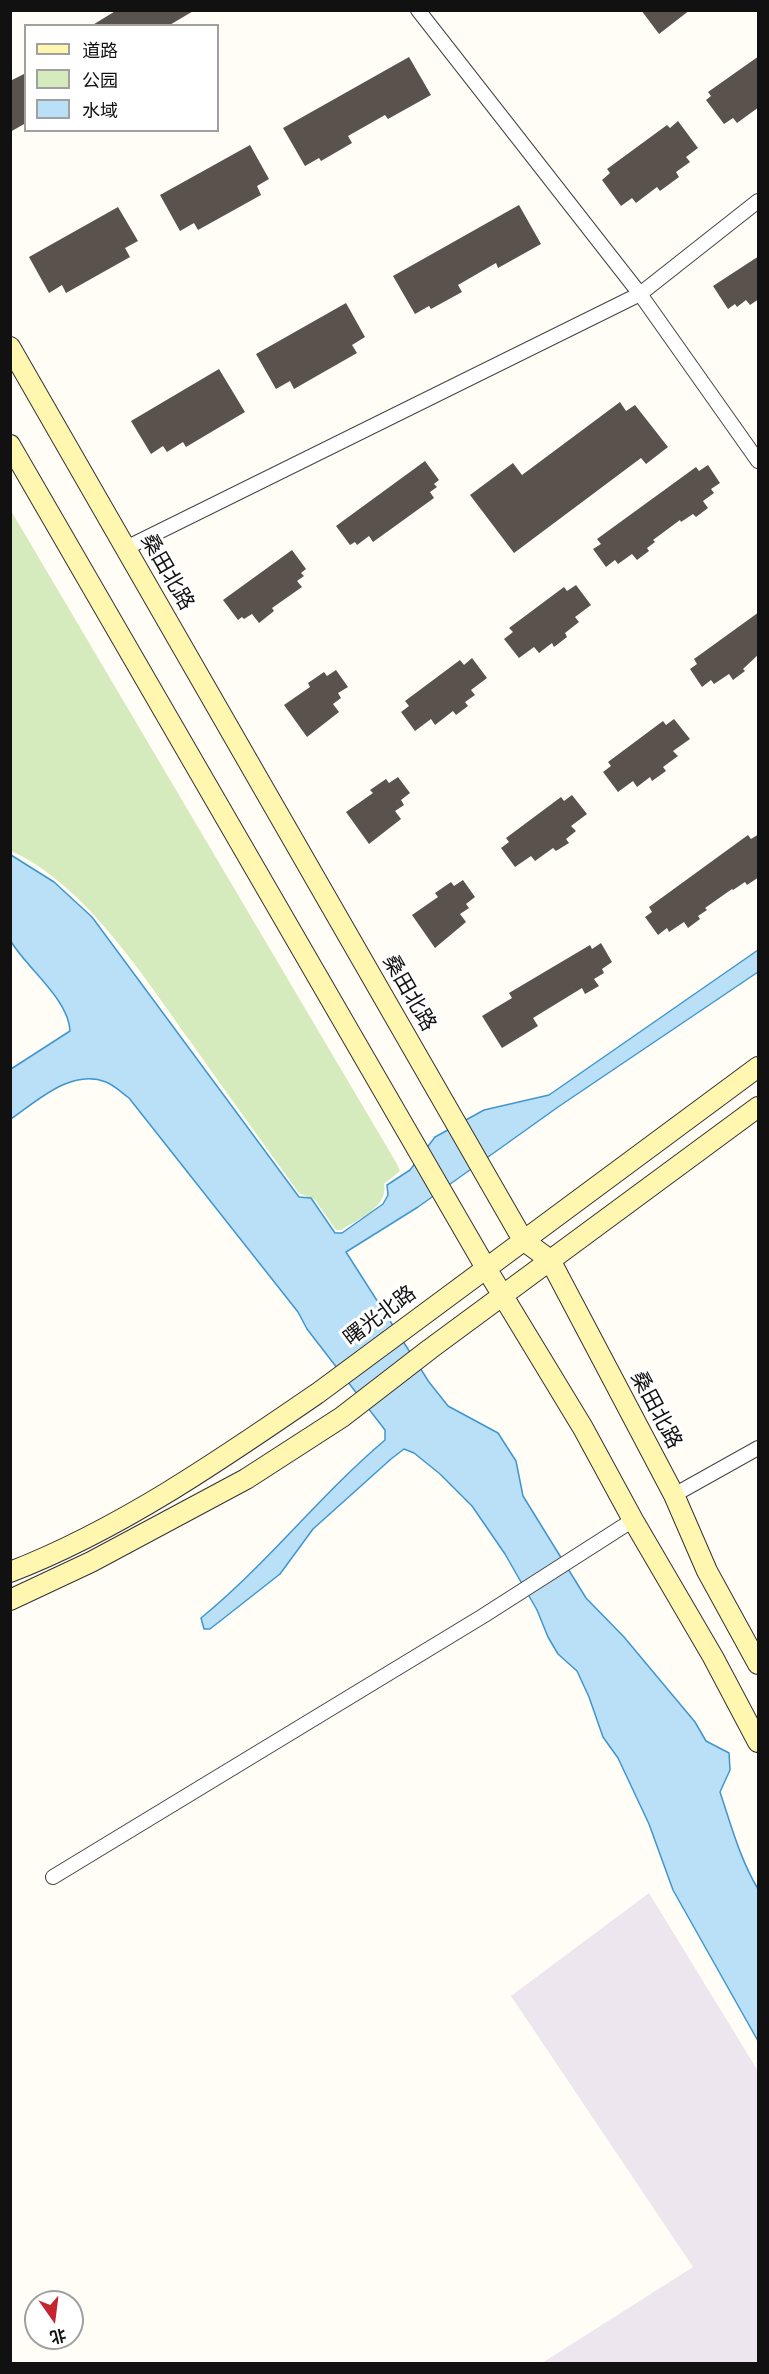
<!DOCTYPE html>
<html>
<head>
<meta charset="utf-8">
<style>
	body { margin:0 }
	#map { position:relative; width:769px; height:2374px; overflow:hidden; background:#fffdf5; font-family:"Roboto Serif","Noto Sans SC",serif }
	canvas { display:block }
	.frame { position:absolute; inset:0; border:12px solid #111; pointer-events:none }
	.legend { position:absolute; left:24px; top:24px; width:195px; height:108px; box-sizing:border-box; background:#fff; border:2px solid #a0a0a0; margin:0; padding:8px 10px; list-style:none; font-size:18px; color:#111 }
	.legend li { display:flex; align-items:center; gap:12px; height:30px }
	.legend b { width:30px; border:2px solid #a0a0a0 }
	.north { position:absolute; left:24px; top:2290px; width:60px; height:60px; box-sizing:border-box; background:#fff; border:2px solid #a0a0a0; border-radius:50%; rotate:166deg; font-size:16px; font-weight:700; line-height:24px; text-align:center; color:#111 }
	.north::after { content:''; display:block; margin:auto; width:21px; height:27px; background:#c4262e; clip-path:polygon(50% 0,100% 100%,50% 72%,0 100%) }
</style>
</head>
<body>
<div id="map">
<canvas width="769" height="2374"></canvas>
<div class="frame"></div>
<ul class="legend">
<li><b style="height:8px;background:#fff6b0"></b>道路</li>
<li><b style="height:16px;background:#d5ebbd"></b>公园</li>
<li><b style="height:16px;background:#b9e0f7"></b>水域</li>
</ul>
<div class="north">北</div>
</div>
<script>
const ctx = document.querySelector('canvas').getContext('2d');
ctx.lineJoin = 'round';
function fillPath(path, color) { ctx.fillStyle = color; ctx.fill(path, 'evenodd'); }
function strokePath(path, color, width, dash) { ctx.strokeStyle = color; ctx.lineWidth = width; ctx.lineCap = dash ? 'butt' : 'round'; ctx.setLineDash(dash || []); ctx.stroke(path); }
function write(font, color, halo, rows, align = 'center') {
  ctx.font = font + ' "Roboto Serif","Noto Sans SC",serif'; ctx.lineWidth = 6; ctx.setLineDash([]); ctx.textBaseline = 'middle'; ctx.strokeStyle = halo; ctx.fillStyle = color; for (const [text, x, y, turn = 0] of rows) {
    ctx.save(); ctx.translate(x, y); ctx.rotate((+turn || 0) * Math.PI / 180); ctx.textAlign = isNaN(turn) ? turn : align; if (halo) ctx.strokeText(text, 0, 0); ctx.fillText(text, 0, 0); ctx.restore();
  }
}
fillPath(new Path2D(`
	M 649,1893 L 758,2071 L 758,2363 L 542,2363 L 693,2267 L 511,1996 Z`), '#eee6ef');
fillPath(new Path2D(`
	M 10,509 L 397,1164 L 400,1171 L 384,1184 C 389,1207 358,1219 341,1230 L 336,1230 L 315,1200 L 299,1193 C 262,1142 226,1092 190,1041 C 144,977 84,883 11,851 Z`), '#d5ebbd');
const water = new Path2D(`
	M 11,855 L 54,882 L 92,917 L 299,1197 L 311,1198 L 335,1233 L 342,1233 L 383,1204 L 388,1195 L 387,1185 L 410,1170 L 435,1137 L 484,1110 L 549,1095 L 758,950 L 758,972 L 558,1107 L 418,1207 L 346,1252 L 429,1382 L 448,1406 L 498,1433 L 516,1461 L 523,1496 L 586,1598 L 624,1637 L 695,1722 L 706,1741 L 729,1753 L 730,1770 L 720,1792 C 731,1825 740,1859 758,1889 L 758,2041 L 673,1890 L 649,1824 L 618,1758 L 603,1737 L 589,1697 L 577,1671 L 558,1654 L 548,1637 L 537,1610 L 505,1554 L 472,1506 L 440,1474 L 414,1453 L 404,1449 L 391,1459 L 313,1529 L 280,1574 L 210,1629 L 204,1629 L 201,1618 C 267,1564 320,1495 385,1440 L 385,1430 L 307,1329 L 298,1312 L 129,1098 C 122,1093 114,1085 106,1082 C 72,1068 37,1101 11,1119 L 11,1069 L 70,1031 C 69,1000 28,969 12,943 C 7,936 11,868 11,855 Z`);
fillPath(water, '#b9e0f7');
strokePath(water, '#3f96cf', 1.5);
fillPath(new Path2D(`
	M 117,10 L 195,10 L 168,26 L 91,26 Z
	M 641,10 L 690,10 L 659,34 Z
	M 759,56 L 759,107 L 737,123 L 733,118 L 724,124 L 706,100 L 711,96 L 708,92 Z
	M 409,57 L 431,95 L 388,119 L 385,115 L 348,136 L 352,143 L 321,161 L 319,158 L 305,166 L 283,128 Z
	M 26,73 L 26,123 L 10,132 L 10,81 Z
	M 678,121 L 698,148 L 686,157 L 690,162 L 676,172 L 679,177 L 660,191 L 657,187 L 636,203 L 632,198 L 621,206 L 602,180 L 610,173 L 607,169 L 667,125 L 670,128 Z
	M 250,145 L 269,179 L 257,186 L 261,195 L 198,230 L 194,223 L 180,231 L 160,195 Z
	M 519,205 L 541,244 L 498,268 L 496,263 L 458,285 L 462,292 L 431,309 L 429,306 L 415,314 L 393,276 Z
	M 118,207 L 138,241 L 125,248 L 130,257 L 66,293 L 62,285 L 49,293 L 29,257 Z
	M 759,256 L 759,299 L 750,305 L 746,300 L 737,307 L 735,304 L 728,309 L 713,286 Z
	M 346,303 L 365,337 L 352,345 L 357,353 L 294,389 L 290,381 L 276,389 L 256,354 Z
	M 219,369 L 245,412 L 186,447 L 183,442 L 167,452 L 163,446 L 151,454 L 131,421 Z
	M 620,402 L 626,411 L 635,405 L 668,447 L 646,464 L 641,458 L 514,553 L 470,495 L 513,463 L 522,475 Z
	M 425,461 L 439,480 L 434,484 L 437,487 L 430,492 L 434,498 L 373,542 L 369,536 L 357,545 L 355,542 L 350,545 L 336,526 Z
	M 708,465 L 720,483 L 711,489 L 714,493 L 703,501 L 708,508 L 696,517 L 693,514 L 681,522 L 680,520 L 653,540 L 655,542 L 647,548 L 649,551 L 637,560 L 632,554 L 618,564 L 615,560 L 606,567 L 593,549 L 601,544 L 597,539 L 696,467 L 699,471 Z
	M 292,550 L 306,569 L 301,573 L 304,576 L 297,581 L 302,587 L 272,608 L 274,611 L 259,623 L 252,614 L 244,619 L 242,617 L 238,620 L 223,600 Z
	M 576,585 L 591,605 L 575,617 L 579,622 L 565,633 L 567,637 L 554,647 L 552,643 L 539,653 L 534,647 L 519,658 L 504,639 L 513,632 L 509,628 L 564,587 L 567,591 Z
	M 759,612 L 759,654 L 743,669 L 745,671 L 733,680 L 729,674 L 714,684 L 711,680 L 702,687 L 690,669 L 697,664 L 694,659 Z
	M 472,658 L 487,678 L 471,690 L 475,695 L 465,702 L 468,706 L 456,715 L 453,711 L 435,725 L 431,719 L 415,731 L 401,712 L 409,706 L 405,701 L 460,660 L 464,665 Z
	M 336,670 L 348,687 L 338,693 L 341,698 L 333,704 L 339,712 L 307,737 L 284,705 L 310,687 L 308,683 L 324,672 L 327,676 Z
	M 674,719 L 690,739 L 673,751 L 678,756 L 663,767 L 666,771 L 652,781 L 650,777 L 637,787 L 633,781 L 618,792 L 603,772 L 611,766 L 608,762 L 663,721 L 666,725 Z
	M 398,777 L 410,793 L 401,800 L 404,805 L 395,811 L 401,819 L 369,844 L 346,812 L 373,793 L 370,790 L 386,779 L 389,783 Z
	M 572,795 L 587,814 L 571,826 L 576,831 L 566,839 L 569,843 L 556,851 L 553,848 L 535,861 L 531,856 L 515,867 L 501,848 L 509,842 L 506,838 L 561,797 L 564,801 Z
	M 759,834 L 759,877 L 747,885 L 745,882 L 733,890 L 732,889 L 705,908 L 707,910 L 698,916 L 700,919 L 688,928 L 684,922 L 669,932 L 667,928 L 658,935 L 645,917 L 652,912 L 649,907 L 748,835 L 751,839 Z
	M 463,880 L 475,897 L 466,904 L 469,908 L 460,914 L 466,922 L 435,948 L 412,915 L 438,897 L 435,893 L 451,882 L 454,886 Z
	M 601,943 L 612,962 L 602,969 L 604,973 L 594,979 L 599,986 L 585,994 L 582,988 L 533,1018 L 538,1026 L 502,1048 L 482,1016 L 512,998 L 509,993 L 590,945 L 592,949 Z`), '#5a524d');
const minor = new Path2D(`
	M 418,10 L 640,294 L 758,461
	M 126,548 L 640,294 L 758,201
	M 674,1495 L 758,1448
	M 53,1877 L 483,1616 L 633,1520`);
const secondary = new Path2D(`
	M 10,347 L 523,1240 L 550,1260 L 674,1495 L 707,1571 L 758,1664
	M 10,445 L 486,1268 L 583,1428 L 633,1520 L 713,1657 L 758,1742
	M 10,1572 C 119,1530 222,1459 318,1393 L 758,1067
	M 10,1600 L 91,1562 L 246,1479 L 342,1417 L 430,1349 L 758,1107`);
strokePath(minor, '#444', 16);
strokePath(secondary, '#333', 22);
strokePath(minor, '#fff', 14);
strokePath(secondary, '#fff6b0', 20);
write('21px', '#111', '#fff', [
	["桑田北路",167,572,60],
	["桑田北路",409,993,60],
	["曙光北路",380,1316,-37],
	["桑田北路",656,1410,62]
]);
</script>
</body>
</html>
